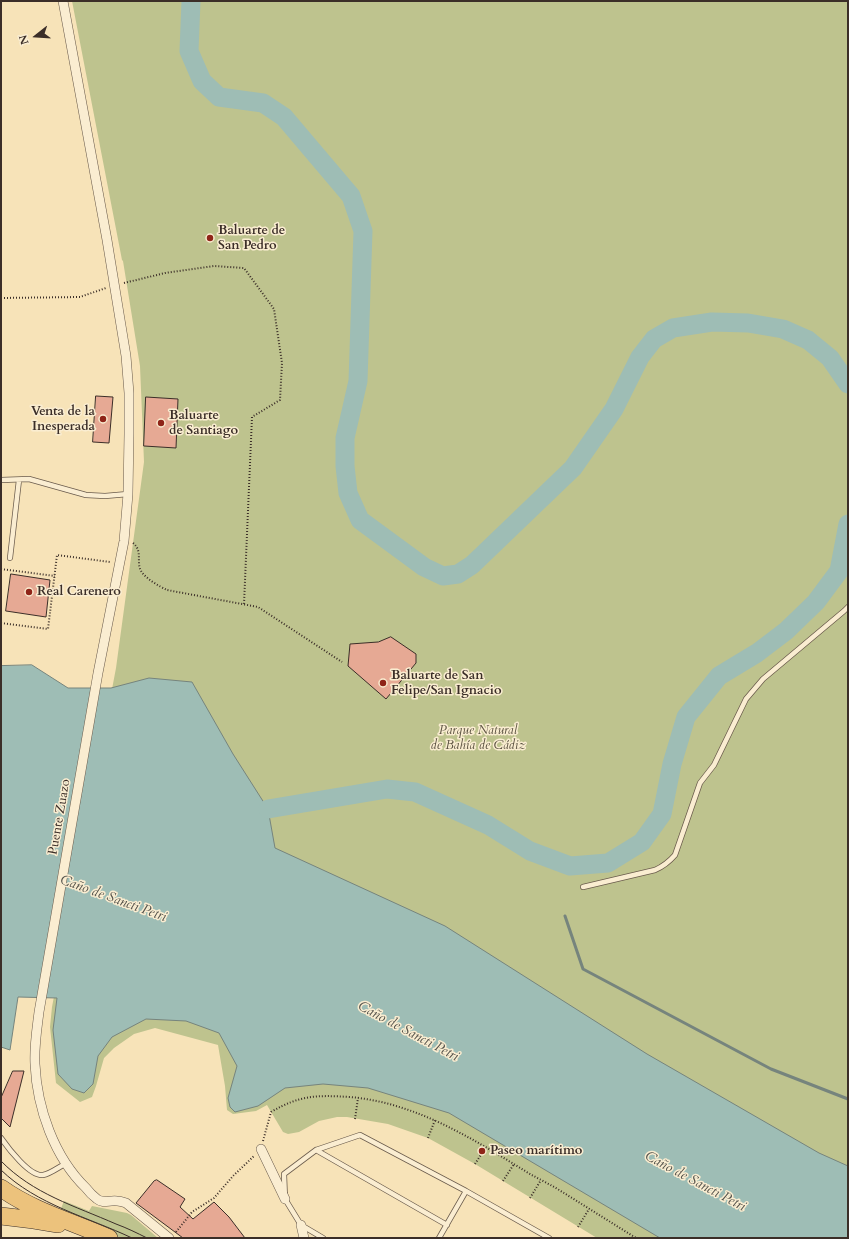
<!DOCTYPE html>
<html>
<head>
<meta charset="utf-8">
<style>
	body { margin:0 }
	#map { position:relative; width:849px; height:1239px; overflow:hidden; background:#f7e3b8; font-family:Cardo,serif }
	canvas { display:block }
	.frame { position:absolute; inset:0; border:2px solid #3b2e28; pointer-events:none }
	.north { position:absolute; left:16px; top:16px; width:40px; height:40px; -webkit-text-stroke:3px #faedd1; paint-order:stroke; rotate:253deg; font-size:11px; font-weight:700; line-height:16px; text-align:center; color:#3b2e28 }
	.north::after { content:''; display:block; margin:auto; width:14px; height:18px; background:#3b2e28; clip-path:polygon(50% 0,100% 100%,50% 72%,0 100%) }
</style>
</head>
<body>
<div id="map">
<canvas width="849" height="1239"></canvas>
<div class="frame"></div>
<div class="north">N</div>
</div>
<script>
const ctx = document.querySelector('canvas').getContext('2d');
ctx.lineJoin = 'round';
function fillPath(path, color) { ctx.fillStyle = color; ctx.fill(path, 'evenodd'); }
function strokePath(path, color, width, dash) { ctx.strokeStyle = color; ctx.lineWidth = width; ctx.lineCap = dash ? 'butt' : 'round'; ctx.setLineDash(dash || []); ctx.stroke(path); }
function write(font, color, halo, rows, align = 'center') {
  ctx.font = font + ' Cardo,serif'; ctx.lineWidth = 3; ctx.setLineDash([]); ctx.textBaseline = 'middle'; ctx.strokeStyle = halo; ctx.fillStyle = color; for (const [text, x, y, turn = 0] of rows) {
    ctx.save(); ctx.translate(x, y); ctx.rotate((+turn || 0) * Math.PI / 180); ctx.textAlign = isNaN(turn) ? turn : align; if (halo) ctx.strokeText(text, 0, 0); ctx.fillText(text, 0, 0); ctx.restore();
  }
}
fillPath(new Path2D(`
	M 72,1 L 848,1 L 848,1238 L 597,1238 L 475,1164 L 428,1138 L 388,1124 L 347,1117 L 337,1117 L 319,1121 L 299,1132 L 288,1134 L 283,1132 L 267,1105 L 256,1111 L 233,1114 L 227,1110 L 225,1086 L 218,1045 L 155,1028 L 134,1034 L 114,1048 L 104,1058 L 96,1086 L 92,1097 L 80,1102 L 56,1083 L 50,1027 L 52,1007 L 116,668 L 144,462 L 140,366 L 123,261 L 122,260 Z
	M 64,1201 L 89,1211 L 92,1206 L 127,1213 L 131,1215 L 158,1238 L 120,1238 L 60,1211 Z`), '#bec38e');
const water = new Path2D(`
	M 32,665 L 68,688 L 111,688 L 149,678 L 192,682 L 233,754 L 268,809 L 275,848 L 445,926 L 647,1054 L 819,1153 L 848,1166 L 848,1238 L 660,1238 L 449,1113 L 368,1088 L 323,1084 L 285,1088 L 258,1106 L 235,1112 L 230,1107 L 228,1098 L 237,1066 L 219,1033 L 186,1021 L 146,1019 L 112,1037 L 98,1056 L 93,1084 L 84,1093 L 72,1089 L 58,1074 L 53,1030 L 57,998 L 18,997 L 10,1050 L 1,1047 L 1,666 Z`);
fillPath(water, '#9ebdb5');
strokePath(water, '#76847d', 1);
strokePath(new Path2D(`
	M 565,916 L 583,969 L 771,1069 L 848,1099`), '#76847d', 3);
strokePath(new Path2D(`
	M 191,1 L 189,51 L 202,81 L 219,97 L 263,103 L 284,117 L 351,196 L 363,231 L 358,381 L 345,438 L 345,466 L 348,493 L 360,520 L 424,567 L 443,576 L 458,574 L 472,565 L 573,468 L 614,409 L 640,357 L 654,339 L 673,328 L 712,322 L 748,323 L 783,329 L 808,340 L 830,358 L 848,384
	M 268,809 L 387,789 L 415,792 L 488,825 L 530,851 L 570,866 L 608,863 L 642,842 L 662,814 L 672,764 L 686,717 L 719,676 L 757,653 L 786,631 L 816,602 L 839,571 L 848,524`), '#9ebdb5', 19);
const building = new Path2D(`
	M 96,396 L 113,397 L 109,443 L 93,442 Z
	M 146,397 L 178,399 L 176,448 L 144,446 Z
	M 11,574 L 50,580 L 46,617 L 6,611 Z
	M 391,637 L 416,654 L 416,663 L 386,699 L 348,666 L 350,644 L 378,642 Z
	M 13,1071 L 24,1071 L 10,1127 L 1,1118 L 1,1098 Z
	M 157,1180 L 185,1199 L 180,1207 L 193,1219 L 214,1202 L 229,1217 L 245,1238 L 183,1238 L 136,1203 L 154,1181 Z`);
fillPath(building, '#e6a994');
strokePath(building, '#3b2e28', 1);
const service = new Path2D(`
	M 1,480 L 29,479 L 86,495 L 105,496 L 128,494
	M 10,558 L 19,480
	M 583,887 L 655,870 C 664,866 669,862 675,855 L 700,783 L 714,765 L 746,699 L 763,679 L 844,611 L 848,607
	M 1,1138 C 8,1148 30,1177 43,1175 C 50,1174 59,1167 65,1164
	M 316,1150 L 447,1225
	M 323,1238 L 301,1225 L 285,1199 L 284,1174 L 316,1150 L 360,1135 L 466,1191 L 549,1238
	M 439,1238 L 466,1191`);
const minor = new Path2D(`
	M 63,1 L 107,240 L 126,356 L 129,393 L 129,434 L 128,494 L 124,541 L 98,673 L 39,1012 C 37,1029 34,1046 35,1064 C 37,1108 54,1157 86,1188 C 89,1192 93,1196 97,1199 C 103,1204 109,1200 117,1201 C 120,1201 123,1202 126,1203 L 169,1238
	M 261,1149 L 285,1199
	M 301,1225 L 304,1238`);
const motorway = new Path2D(`
	M 1,1188 C 33,1211 73,1222 109,1238
	M 1,1216 L 34,1220 L 58,1224`);
strokePath(service, '#6a5b4c', 6);
strokePath(minor, '#6a5b4c', 10);
strokePath(motorway, '#3b2e28', 18);
strokePath(new Path2D(`
	M 124,283 L 165,273 L 214,266 L 244,268 L 274,309 L 282,363 L 280,400 L 252,417 L 244,604
	M 1,298 L 80,297 L 106,288
	M 133,543 C 143,551 136,562 141,571 C 146,579 159,586 167,590 L 258,607 L 342,662
	M 1,569 L 55,576
	M 1,623 L 48,629 L 57,555 L 110,562
	M 355,1119 L 358,1098
	M 428,1138 L 435,1120
	M 263,1141 L 271,1112 C 300,1095 317,1095 350,1097 C 417,1103 473,1139 530,1174 C 541,1180 553,1186 564,1193 C 588,1208 612,1223 636,1238
	M 475,1164 L 486,1147
	M 503,1181 L 514,1164
	M 530,1198 L 541,1180
	M 578,1227 L 589,1209
	M 176,1232 L 192,1212 L 214,1198 L 233,1176 L 254,1156`), '#3b2e28', 2, [1, 2]);
strokePath(service, '#faedd1', 4.5);
strokePath(minor, '#faedd1', 9);
strokePath(motorway, '#ecc27c', 17);
strokePath(new Path2D(`
	M 1,1161 C 33,1194 75,1206 116,1224 C 127,1228 137,1233 147,1238
	M 1,1170 C 37,1205 88,1217 132,1238`), '#3b2e28', 1);
for (const [x, y, r, color] of [
	[210,238,4,"#8f2418"],
	[103,419,4,"#8f2418"],
	[161,423,4,"#8f2418"],
	[29,592,4,"#8f2418"],
	[383,683,4,"#8f2418"],
	[482,1151,4,"#8f2418"]
]) { const dot = new Path2D(); dot.arc(x, y, r, 0, 2 * Math.PI); ctx.fillStyle = color; ctx.fill(dot); strokePath(dot, '#faedd1', 1.5); }
write('bold 13px', '#3b2e28', '#faedd1', [
	["Baluarte de",218,231],
	["San Pedro",218,246],
	["Venta de la",95,412,"right"],
	["Inesperada",95,427,"right"],
	["Baluarte",169,416],
	["de Santiago",169,431],
	["Real Carenero",37,592],
	["Baluarte de San",391,676],
	["Felipe/San Ignacio",391,691],
	["Paseo marítimo",490,1151]
], 'left');
write('italic 13px', '#5c5342', '#faedd1', [
	["Parque Natural",478,731],
	["de Bahía de Cádiz",478,746]
]);
write('13px', '#3b2e28', '#faedd1', [
	["Puente Zuazo",60,817,-80]
]);
write('italic 14px', '#54524b', '#faedd1', [
	["Caño de Sancti Petri",113,899,20],
	["Caño de Sancti Petri",408,1032,28],
	["Caño de Sancti Petri",695,1182,28]
]);
</script>
</body>
</html>
